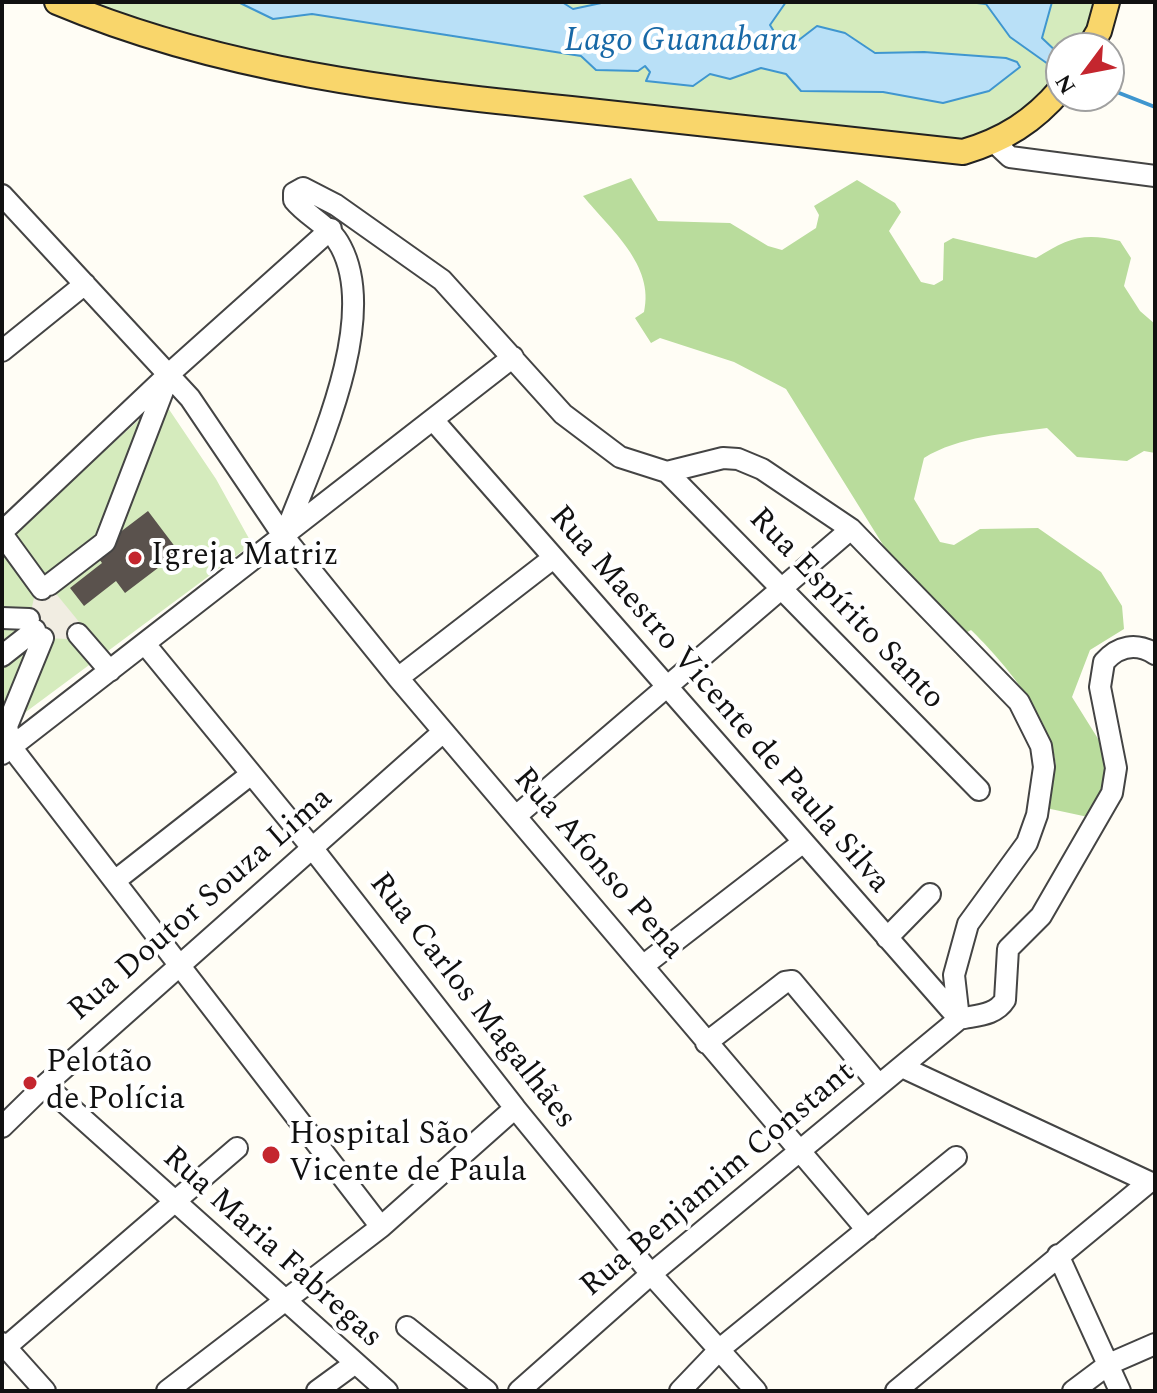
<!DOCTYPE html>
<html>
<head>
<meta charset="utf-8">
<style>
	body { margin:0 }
	#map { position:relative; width:1157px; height:1393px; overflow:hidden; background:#fffdf5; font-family:Spectral,serif }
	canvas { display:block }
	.frame { position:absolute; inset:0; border:4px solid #111; pointer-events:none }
	.north { position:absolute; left:1045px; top:32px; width:80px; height:80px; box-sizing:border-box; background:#fff; border:2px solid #a0a0a0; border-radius:50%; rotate:238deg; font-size:22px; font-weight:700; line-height:32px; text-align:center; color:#111 }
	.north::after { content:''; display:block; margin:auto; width:28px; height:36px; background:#c4262e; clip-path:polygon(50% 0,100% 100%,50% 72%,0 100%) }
</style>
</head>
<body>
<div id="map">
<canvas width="1157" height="1393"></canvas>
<div class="frame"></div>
<div class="north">N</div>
</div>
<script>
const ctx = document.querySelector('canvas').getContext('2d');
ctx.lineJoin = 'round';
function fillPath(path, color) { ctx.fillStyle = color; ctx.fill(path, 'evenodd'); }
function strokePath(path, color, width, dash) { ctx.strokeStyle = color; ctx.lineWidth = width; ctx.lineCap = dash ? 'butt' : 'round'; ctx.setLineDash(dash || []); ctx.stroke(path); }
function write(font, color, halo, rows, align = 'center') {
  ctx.font = font + ' Spectral,serif'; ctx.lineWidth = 8; ctx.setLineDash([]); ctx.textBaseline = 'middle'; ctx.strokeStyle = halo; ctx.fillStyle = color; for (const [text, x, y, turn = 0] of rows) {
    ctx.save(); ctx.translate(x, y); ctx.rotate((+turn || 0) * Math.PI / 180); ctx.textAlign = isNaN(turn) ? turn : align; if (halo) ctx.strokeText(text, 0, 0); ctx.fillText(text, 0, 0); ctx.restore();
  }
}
fillPath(new Path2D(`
	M 57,2 L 1107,2 L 1089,48 L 1061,48 L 1061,89 L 995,143 L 421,93 Z
	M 162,399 L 216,479 L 252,544 L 7,726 L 2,720 L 2,543 Z`), '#d5ebbd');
fillPath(new Path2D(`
	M 631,178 L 658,221 L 730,223 L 768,246 L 782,250 L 816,228 L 819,215 L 814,206 L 857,180 L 895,203 L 901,212 L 889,231 L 921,282 L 934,285 L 943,280 L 944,243 L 953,238 L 1036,258 C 1068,238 1083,232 1120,241 L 1131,258 L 1124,286 L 1140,311 L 1155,324 L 1155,453 L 1144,451 L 1127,461 L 1077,457 L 1047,428 C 1006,434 959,436 924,458 L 914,499 L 940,542 L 954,545 L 980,529 L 1038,528 L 1101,572 L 1122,606 L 1124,629 L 1090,650 L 1072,697 L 1120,774 L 1088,817 L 1046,808 L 1047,771 L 1056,766 C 1052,719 1004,662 971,630 L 962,635 L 898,569 L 786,389 L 734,362 L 660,338 L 651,343 L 635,318 L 644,312 C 655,265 610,229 583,196 Z`), '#b9dc9c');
fillPath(new Path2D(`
	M 49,585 L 84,628 L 68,639 L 43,638 L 29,619 L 35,594 Z`), '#f1ede2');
const water = new Path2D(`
	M 238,2 L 562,2 L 573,9 L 606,2 L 786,2 L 770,25 L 781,43 L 791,46 L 817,26 L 845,33 L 875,53 L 924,52 L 1006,58 L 1017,62 L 1020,67 L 989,91 L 943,103 L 883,92 L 801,91 L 786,74 L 761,68 L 730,79 L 710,74 L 693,86 L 646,81 L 650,72 L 645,66 L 638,71 L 596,70 L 581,56 L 312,14 L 273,19 Z
	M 968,2 L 1052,2 L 1042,38 L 1061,56 L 1055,69 L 1010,37 L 986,4 Z`);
fillPath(water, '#b9e0f7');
strokePath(water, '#3f96cf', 2);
strokePath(new Path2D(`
	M 1109,89 L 1155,107`), '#3f96cf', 4);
fillPath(new Path2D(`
	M 148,511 L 179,552 L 125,593 L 116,581 L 84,606 L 70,588 L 102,563 L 94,552 Z`), '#5a524d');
const minor = new Path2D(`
	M 995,143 L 1010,157 L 1155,176
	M 2,195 L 190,398 L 284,537 L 398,678 L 867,1230
	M 2,351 L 85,284
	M 434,421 L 959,1019
	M 667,472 L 979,790
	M 2,532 L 169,374 L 331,229
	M 2,534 L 42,589
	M 284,537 C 312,462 381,323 341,247 C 330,225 309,218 294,200 L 294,193 L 303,188 L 336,205 L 442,280 L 563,414 L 620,457 L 667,472 L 723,458 L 738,459 L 762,469 L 851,529 L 1019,702 L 1041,746 L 1044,767 L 1037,815 L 1027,843 L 968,924 L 954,975 L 959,1019
	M 49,585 L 105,542 L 168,378
	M 2,618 L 29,619
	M 78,634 L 110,671
	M 145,644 L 313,849 L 515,1108 L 651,1274 L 756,1391
	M 2,656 L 35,630
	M 398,678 L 552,559
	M 2,735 L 381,1227
	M 11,746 L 7,726 L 43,638
	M 2,754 L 513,357
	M 516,816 L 851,529
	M 116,880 L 250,775
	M 887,938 L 930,894
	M 644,965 L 802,843
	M 706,1043 L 785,982 L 792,981 L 879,1085
	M 902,1067 L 1149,1182
	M 45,1085 L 387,1391
	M 2,1127 L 45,1085 L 443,732
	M 1058,1255 L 1120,1391
	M 407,1327 L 487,1391
	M 2,1343 L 45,1391
	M 6,1347 L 237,1148
	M 167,1391 L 381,1227 L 515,1108
	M 317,1391 L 354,1364
	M 519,1391 L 651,1274 L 959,1019 C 976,1015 995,1016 1005,1000 L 1008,949 L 1041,916 L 1112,793 L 1116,768 L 1100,687 L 1104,662 C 1118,646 1136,642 1155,654
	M 680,1391 L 721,1348 L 956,1157
	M 896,1391 L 1149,1182
	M 1073,1391 L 1109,1364 L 1155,1344`);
const major = new Path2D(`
	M 57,2 C 221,71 396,91 571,109 C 702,124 833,138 963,152 C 1004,140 1034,121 1061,89
	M 1089,48 L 1099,31 L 1107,2`);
strokePath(minor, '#444', 24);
strokePath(major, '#222', 28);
strokePath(minor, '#fff', 20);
strokePath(major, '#f9d66b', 24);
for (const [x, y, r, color] of [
	[135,558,8,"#c4262e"],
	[30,1083,8,"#c4262e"],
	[271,1155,10,"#c4262e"]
]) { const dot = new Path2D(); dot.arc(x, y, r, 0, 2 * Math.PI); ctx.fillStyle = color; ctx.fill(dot); strokePath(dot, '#fff', 3); }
write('32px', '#111', '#fff', [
	["Igreja Matriz",151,558],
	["Pelotão",46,1065],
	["de Polícia",46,1102],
	["Hospital São",289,1137],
	["Vicente de Paula",289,1174]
], 'left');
write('32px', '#111', '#fff', [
	["Rua Espírito Santo",845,610,46],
	["Rua Maestro Vicente de Paula Silva",718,701,49],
	["Rua Afonso Pena",597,865,49],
	["Rua Doutor Souza Lima",202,906,-41],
	["Rua Carlos Magalhães",471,1002,52],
	["Rua Benjamim Constant",719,1181,-40],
	["Rua Maria Fabregas",271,1249,42]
]);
write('italic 34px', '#1768a6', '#fff', [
	["Lago Guanabara",681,43]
]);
</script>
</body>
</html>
